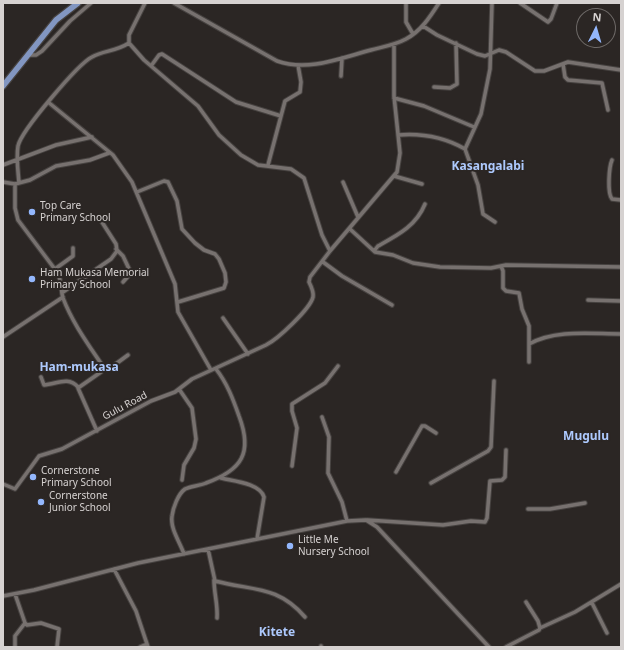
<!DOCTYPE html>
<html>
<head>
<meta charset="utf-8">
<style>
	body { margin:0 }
	#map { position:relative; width:624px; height:650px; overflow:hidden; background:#2b2624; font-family:"Noto Sans",sans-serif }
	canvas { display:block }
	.frame { position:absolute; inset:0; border:4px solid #d6d2d1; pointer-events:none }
	.north { position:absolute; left:576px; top:8px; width:40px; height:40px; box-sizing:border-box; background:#2b2624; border:1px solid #6f6b69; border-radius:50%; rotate:5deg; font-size:11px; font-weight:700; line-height:16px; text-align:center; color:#d6d2d1 }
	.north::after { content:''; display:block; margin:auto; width:14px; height:18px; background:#93b7fd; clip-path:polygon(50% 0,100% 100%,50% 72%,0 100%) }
</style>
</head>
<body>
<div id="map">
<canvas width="624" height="650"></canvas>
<div class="frame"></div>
<div class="north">N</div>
</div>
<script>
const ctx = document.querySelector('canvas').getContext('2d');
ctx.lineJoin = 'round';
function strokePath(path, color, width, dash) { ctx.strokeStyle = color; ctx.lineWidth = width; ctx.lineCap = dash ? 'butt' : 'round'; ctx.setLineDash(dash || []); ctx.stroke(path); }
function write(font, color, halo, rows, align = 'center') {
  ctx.font = font + ' "Noto Sans",sans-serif'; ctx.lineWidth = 4; ctx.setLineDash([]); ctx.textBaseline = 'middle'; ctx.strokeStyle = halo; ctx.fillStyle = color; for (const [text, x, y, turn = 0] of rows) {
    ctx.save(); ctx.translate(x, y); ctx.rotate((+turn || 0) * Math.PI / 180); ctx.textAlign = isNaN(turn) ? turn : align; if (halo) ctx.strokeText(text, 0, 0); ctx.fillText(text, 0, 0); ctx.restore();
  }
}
const minor = new Path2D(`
	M 145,3 L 129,35 L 129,43 L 144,60 L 198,106 L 219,135 L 241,155 L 258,165 L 291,169 L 304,178 L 322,235 L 330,251
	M 174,3 L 277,61 C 308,72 341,58 371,50 C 382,47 395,45 406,39 C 421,31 430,17 439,3
	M 406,3 L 406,22 L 413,34
	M 492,3 L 490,69 L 481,114 L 465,149 L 478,185 L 483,214 L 495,222
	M 520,3 L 548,22 L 551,19 L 557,3
	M 423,26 L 437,35 L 477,54 L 485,56 L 499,50 L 506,52 L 535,71 L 544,71 L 568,62 L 621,70
	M 28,55 L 36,55 L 42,51 L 70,21 L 91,3
	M 563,64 L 565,77 L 568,80 L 602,83 L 608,110
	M 151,66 L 159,55 L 162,54 L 236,102 L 281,116 L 268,165
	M 341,76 L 342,58
	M 434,87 L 450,88 L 457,84 L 456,43
	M 394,98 L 424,106 L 474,127
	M 48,102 L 113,155 L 132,182 L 175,284 L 178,312 L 211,370
	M 281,116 L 285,101 L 300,92 L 301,82 L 298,65
	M 398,135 C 422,133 444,137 465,149
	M 612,160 C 609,167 607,193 612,199 L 621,200
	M 3,165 L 56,145 L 92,137
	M 394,176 L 422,184
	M 3,182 L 15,184 L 30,180 L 56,166 L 90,160 L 109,153
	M 343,182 L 358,217
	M 19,183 C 18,170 16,158 18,146 C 21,131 78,64 92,57 C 104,50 115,52 129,43
	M 15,184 L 15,208 L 18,220 L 57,272 C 63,283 60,289 63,298 C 72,322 88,344 102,365 L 101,372 L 78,388 L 97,431
	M 137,192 L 164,181 L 168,182 L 177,201 L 182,229 L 195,243 L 204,250 L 215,254 L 219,259 L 225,273 L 226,282 L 224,288 L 178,302
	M 350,229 L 375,252 L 393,255 L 413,263 L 440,267 L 491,268 L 506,265 L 621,267
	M 116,249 L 123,256 L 131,273 L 123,282
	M 374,251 L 378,246 C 398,235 416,226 425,204
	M 323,262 L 342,276 L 392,305
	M 501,266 L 503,271 L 503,288 L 506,291 L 519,293 L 522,309 L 529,326 L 529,344
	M 55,269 L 73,256 L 73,248
	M 63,292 L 111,259 L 117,251 L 116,244 L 100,219
	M 588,300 L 621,301
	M 223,318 L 248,354
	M 3,337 L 63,297
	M 529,362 L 529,344 C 556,329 591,334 621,334
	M 102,370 L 113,366 L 128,355
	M 41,377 L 44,385 C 57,384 68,376 78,387
	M 179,389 L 192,408 L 196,439 L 194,448 L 184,465 L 182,480
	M 322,417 L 329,437 L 328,473 L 342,502 L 347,521
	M 292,466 L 297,428 L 292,411 L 292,404 L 325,383 L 338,366
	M 396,472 L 422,426 L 425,426 L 436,433
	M 221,478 C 233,481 260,483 264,497 L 257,539
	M 431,483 L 488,451 L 491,447 L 494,381
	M 3,484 L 15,489 L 39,456 L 62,449 L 151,401 L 175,392 L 192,379 L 266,345 C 278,339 310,309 313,297 C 314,292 311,286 309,282 L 310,277 L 330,251 L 397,172 L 400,153 L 394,96 L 394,44
	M 528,509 L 550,509 L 585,503
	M 367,520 L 443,525 L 471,521 L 485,522 L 487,518 L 490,481 L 502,480 L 505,477 L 506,450
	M 208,549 L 215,581 C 253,591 277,585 305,617
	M 184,554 C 180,542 170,529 172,516 C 173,508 178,494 185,489 C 191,486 199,486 206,483 C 242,470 253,453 239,416 C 233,399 227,383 216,369
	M 114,569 L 136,611 L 148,647
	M 214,580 C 214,593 218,605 217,618
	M 15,594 L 25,623 L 27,625 L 41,623 L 59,629 L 57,647
	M 3,596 L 34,590 L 138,563 L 347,521 L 366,520 L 377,527 L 489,647
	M 592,603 L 607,633
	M 540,628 L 575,612 L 621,584
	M 15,647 L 15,636 L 25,623
	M 140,647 L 147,644
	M 321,647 L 321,646
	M 506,647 L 539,630 L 540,628 L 538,621 L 526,602`);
const primary = new Path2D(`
	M 3,86 L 56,20 L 78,3`);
strokePath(minor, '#464240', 5.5);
strokePath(primary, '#464240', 8);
strokePath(minor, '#77716f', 3.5);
strokePath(primary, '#8296c1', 5.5);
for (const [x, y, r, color] of [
	[32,212,4,"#93b7fd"],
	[32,279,4,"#93b7fd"],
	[33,477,4,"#93b7fd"],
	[41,502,4,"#93b7fd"],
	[290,546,4,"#93b7fd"]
]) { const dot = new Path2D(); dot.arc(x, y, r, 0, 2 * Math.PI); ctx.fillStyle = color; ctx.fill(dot); strokePath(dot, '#2b2624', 1.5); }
write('10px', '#d6d2d1', '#2b2624', [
	["Top Care",40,206],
	["Primary School",40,218],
	["Ham Mukasa Memorial",40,273],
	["Primary School",40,285],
	["Cornerstone",41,471],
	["Primary School",41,483],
	["Cornerstone",49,496],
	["Junior School",49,508],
	["Little Me",298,540],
	["Nursery School",298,552]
], 'left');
write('10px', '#d6d2d1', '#2b2624', [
	["Gulu Road",125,406,-28]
]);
write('bold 12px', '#adc9fd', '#2b2624', [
	["Kasangalabi",488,167],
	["Ham-mukasa",79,368],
	["Mugulu",586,437],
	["Kitete",277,633]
]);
</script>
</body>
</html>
